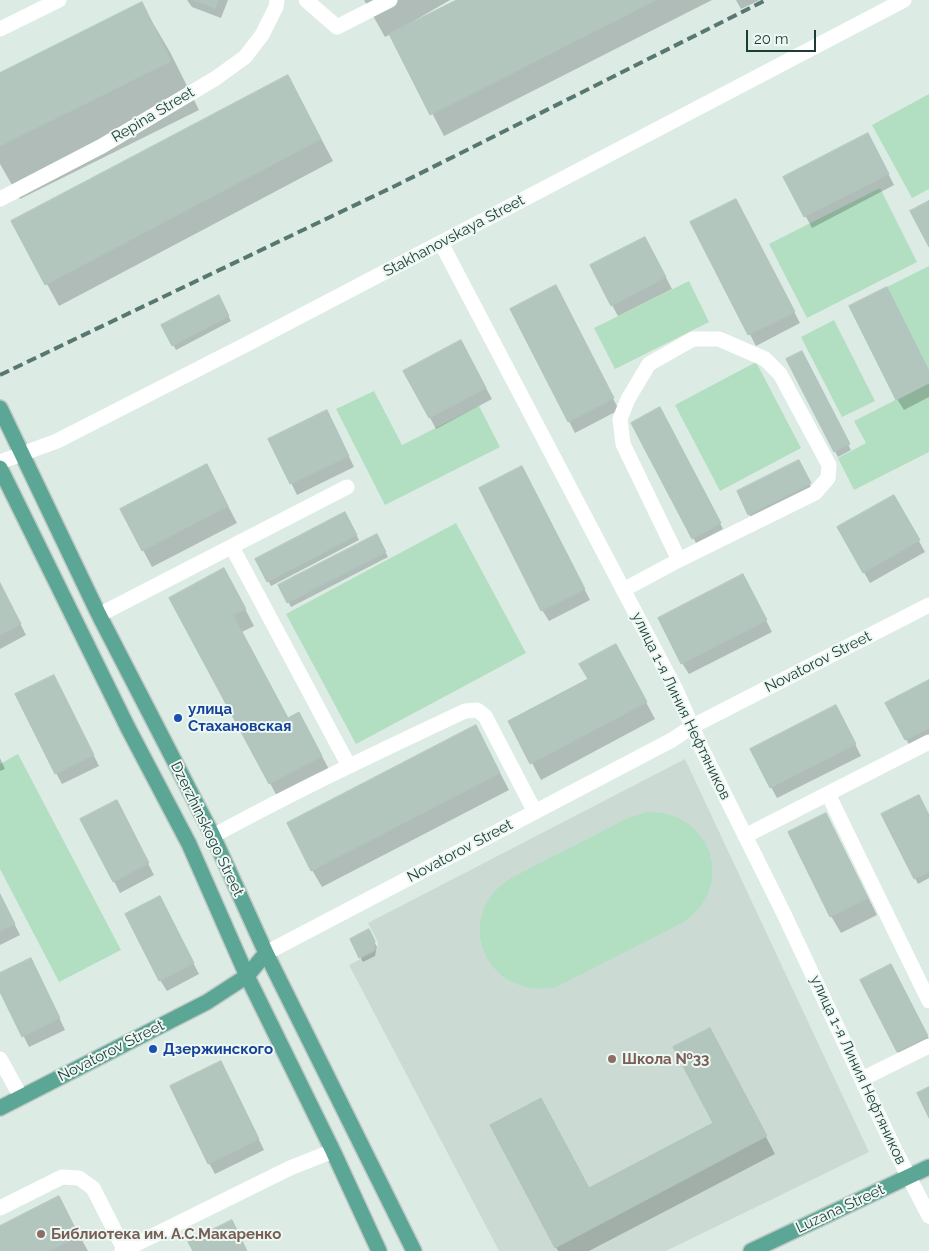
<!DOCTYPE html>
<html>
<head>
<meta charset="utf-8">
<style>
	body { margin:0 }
	#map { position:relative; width:929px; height:1251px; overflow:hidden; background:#ddebe5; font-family:Raleway,sans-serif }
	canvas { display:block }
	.scale { position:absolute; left:746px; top:30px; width:70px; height:22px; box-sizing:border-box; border:2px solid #1d3c35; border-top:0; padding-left:6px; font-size:15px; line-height:18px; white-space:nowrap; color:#1d3c35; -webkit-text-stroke:4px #edf7f3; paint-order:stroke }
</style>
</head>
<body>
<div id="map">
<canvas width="929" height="1251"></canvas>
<div class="scale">20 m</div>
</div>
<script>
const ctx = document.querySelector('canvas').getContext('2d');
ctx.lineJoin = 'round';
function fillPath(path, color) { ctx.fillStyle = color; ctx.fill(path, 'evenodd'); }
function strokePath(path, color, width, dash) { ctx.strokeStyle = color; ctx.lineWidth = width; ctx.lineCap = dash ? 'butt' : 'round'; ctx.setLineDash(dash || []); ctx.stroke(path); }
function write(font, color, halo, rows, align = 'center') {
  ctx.font = font + ' Raleway,sans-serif'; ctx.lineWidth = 4; ctx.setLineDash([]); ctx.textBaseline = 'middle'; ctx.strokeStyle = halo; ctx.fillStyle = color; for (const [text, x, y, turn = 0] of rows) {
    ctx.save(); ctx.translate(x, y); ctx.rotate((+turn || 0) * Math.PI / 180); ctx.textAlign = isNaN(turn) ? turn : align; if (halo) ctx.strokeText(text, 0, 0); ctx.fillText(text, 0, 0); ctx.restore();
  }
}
fillPath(new Path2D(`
	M 685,759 L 869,1152 L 666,1251 L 499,1251 L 349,965 L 377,950 L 378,942 L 368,923 Z`), '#cbdbd4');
fillPath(new Path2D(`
	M 929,94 L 929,189 L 912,198 L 872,125 Z
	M 880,188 L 917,262 L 807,318 L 769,244 Z
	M 929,266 L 929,371 L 887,287 Z
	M 689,281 L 709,322 L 615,369 L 594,328 Z
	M 834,320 L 875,401 L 842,417 L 801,337 Z
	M 756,362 L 801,448 L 720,491 L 675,405 Z
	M 929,383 L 929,452 L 854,490 L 838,458 L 866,443 L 854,421 Z
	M 374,391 L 402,445 L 479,406 L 500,447 L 385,505 L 336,409 Z
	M 456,523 L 526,653 L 356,744 L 286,614 Z
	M 18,754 L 121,950 L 59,982 L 0,869 L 0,764 Z
	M 647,812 C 712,810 738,888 682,923 L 556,987 C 486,1001 450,916 511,878 L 628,818 Z`), '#b2dfc1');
fillPath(new Path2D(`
	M 187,0 L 228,0 L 221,18 L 192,7 Z
	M 364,0 L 450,0 L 412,22 L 413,24 L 460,0 L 712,0 L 444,136 L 391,34 L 385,37 Z
	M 736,0 L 760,0 L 741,9 Z
	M 141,3 L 170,52 L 199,110 L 20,199 L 0,164 L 0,74 Z
	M 300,99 L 333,161 L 59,306 L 13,222 Z
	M 874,146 L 894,185 L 812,228 L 785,177 Z
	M 742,211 L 800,323 L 756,346 L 692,223 Z
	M 651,249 L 672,289 L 618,316 L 612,305 Z
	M 218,297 L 231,321 L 176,350 L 163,326 Z
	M 561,298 L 619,410 L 575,433 L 511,310 Z
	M 467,353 L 492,399 L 436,429 L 405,371 Z
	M 804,358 L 851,450 L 838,457 L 787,360 Z
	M 929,372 L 929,397 L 904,410 L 897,399 Z
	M 660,409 L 723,529 L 696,543 L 633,423 Z
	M 333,423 L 354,467 L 297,495 L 270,440 Z
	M 798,461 L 812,489 L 752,519 L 749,514 Z
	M 528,479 L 590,600 L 549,621 L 542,610 Z
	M 216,483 L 237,523 L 152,567 L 143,550 Z
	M 894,496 L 925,552 L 870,583 L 839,528 Z
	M 345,513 L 359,540 L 271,586 L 257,559 Z
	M 376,535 L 388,557 L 291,607 L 280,586 Z
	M 0,584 L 26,635 L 0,649 Z
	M 233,586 L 254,626 L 242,632 L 288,719 L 308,730 L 331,773 L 279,800 L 171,598 Z
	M 749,587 L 772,632 L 689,674 L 682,663 Z
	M 625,663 L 655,719 L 541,780 L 532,763 L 589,680 Z
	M 929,682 L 929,742 L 912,750 L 906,739 Z
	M 60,687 L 99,766 L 62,784 L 56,773 Z
	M 842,718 L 861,756 L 777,798 L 771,787 Z
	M 485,744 L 509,790 L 322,887 L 312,870 Z
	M 0,758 L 5,769 L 0,771 Z
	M 122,813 L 154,875 L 120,893 L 82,820 Z
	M 883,815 L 929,816 L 929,878 L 918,884 Z
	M 835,831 L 877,915 L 841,933 L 831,916 Z
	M 0,895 L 20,935 L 0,945 Z
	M 165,909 L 199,974 L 167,991 L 160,980 Z
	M 369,931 L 377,947 L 375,956 L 363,962 L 351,940 Z
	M 37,971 L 65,1030 L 29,1047 L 0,989 L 0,975 Z
	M 897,976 L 929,1039 L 929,1050 L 904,1063 L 861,980 Z
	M 719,1047 L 775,1154 L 589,1251 L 558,1251 L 492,1126 L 589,1190 L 715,1123 Z
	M 227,1074 L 264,1150 L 215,1174 L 209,1163 Z
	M 58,1197 L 88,1251 L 0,1251 L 0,1227 Z`), '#0003');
const building = new Path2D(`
	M 194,0 L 218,0 L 215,8 Z
	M 457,0 L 656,0 L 430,115 L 389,34 Z
	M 142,2 L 171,61 L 0,146 L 0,73 Z
	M 288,75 L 321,139 L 45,285 L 11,221 Z
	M 868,133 L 889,174 L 804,217 L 783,177 Z
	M 736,199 L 795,312 L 748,335 L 690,222 Z
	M 929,201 L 929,247 L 910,211 Z
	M 645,237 L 666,277 L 611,306 L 590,265 Z
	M 556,285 L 614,398 L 568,422 L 510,309 Z
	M 887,287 L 929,371 L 929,383 L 896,400 L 849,306 Z
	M 219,295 L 229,316 L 172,346 L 161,325 Z
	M 461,340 L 486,388 L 429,418 L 403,371 Z
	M 802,351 L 850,444 L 834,452 L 786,359 Z
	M 660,407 L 721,523 L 692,539 L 631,423 Z
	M 327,410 L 349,456 L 290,484 L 268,439 Z
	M 799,460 L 811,483 L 748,515 L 737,491 Z
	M 207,464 L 228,506 L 142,551 L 120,509 Z
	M 522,466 L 585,589 L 541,611 L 479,488 Z
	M 894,495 L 920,540 L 863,573 L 837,527 Z
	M 345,512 L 357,535 L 267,582 L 255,559 Z
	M 377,534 L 386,552 L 287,603 L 278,585 Z
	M 224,568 L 246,609 L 233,615 L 288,718 L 299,712 L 322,756 L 269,784 L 169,598 Z
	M 743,574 L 767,620 L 681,664 L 658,618 Z
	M 0,583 L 21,624 L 0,635 Z
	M 616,644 L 647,702 L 530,764 L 508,721 L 588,679 L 579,664 Z
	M 54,675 L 94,755 L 55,774 L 15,694 Z
	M 929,680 L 929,728 L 905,740 L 885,703 Z
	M 836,705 L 856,744 L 770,788 L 750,749 Z
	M 476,725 L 500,773 L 311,871 L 287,823 Z
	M 919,795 L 929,815 L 929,872 L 914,879 L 881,814 Z
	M 117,800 L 149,863 L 113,882 L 80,819 Z
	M 826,813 L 868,898 L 830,917 L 788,832 Z
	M 0,894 L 15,924 L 0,931 Z
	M 160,896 L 194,963 L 159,981 L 125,914 Z
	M 369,929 L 375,941 L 373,951 L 359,958 L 350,939 Z
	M 31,958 L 60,1018 L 22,1037 L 0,992 L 0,973 Z
	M 891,964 L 928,1036 L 897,1052 L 860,980 Z
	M 710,1028 L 767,1136 L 555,1248 L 490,1125 L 541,1098 L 589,1188 L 713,1123 L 673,1047 Z
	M 221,1061 L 259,1139 L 208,1164 L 170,1086 Z
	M 929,1087 L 929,1118 L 917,1093 Z
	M 59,1196 L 79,1236 L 49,1251 L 0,1251 L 0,1226 Z
	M 232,1220 L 247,1251 L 193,1251 L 188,1242 Z`);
fillPath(building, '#b2c6be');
strokePath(building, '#afc5bd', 1);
const major = new Path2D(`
	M 0,408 L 99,615 L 213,836 L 266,953 L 414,1251
	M 0,468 L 128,728 L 189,844 L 247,976 L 333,1151 L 379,1251
	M 0,1108 L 207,1002 L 247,976 L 266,953
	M 751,1251 L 929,1167`);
strokePath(major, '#c0c8c6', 18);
strokePath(new Path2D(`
	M 306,0 L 337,27 L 390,0
	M 0,29 L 59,0
	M 0,199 L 102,146 L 216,78 L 245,57 L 262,35 L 276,7 L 277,0
	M 441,243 L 676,690 L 701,747 L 784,914 L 894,1148 L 929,1216
	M 0,462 L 57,441 L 251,342 L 904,0
	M 232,547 L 349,766
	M 623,590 L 679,560 L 815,493 L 828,478 L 829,465 L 780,374 L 765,359 L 719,339 L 693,339 L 649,364 L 628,399 L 620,419 L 623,444 L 679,560
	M 99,615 L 347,487
	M 828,794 L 929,1001
	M 213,836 C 295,791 380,751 465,711 L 477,710 L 485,716 L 535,812
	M 745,836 L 929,742
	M 266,953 L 672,740 L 693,726 L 929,605
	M 0,1059 L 21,1097
	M 862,1079 L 929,1046
	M 0,1208 L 62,1177 L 79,1178 L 93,1188 L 125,1251
	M 122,1251 L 290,1168 L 333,1151`), '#fff', 15);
strokePath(major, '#5ca696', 15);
strokePath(new Path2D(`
	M 0,375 L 397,185 L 766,0`), '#577871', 4, [10, 5]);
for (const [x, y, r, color] of [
	[178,718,5,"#1a4fb4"],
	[153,1049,5,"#1a4fb4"],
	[612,1059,5,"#8d6e63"],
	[41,1234,5,"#8d6e63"]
]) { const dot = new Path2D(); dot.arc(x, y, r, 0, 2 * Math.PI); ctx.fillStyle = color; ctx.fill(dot); strokePath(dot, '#edf7f3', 2); }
write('15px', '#1d3c35', '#edf7f3', [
	["Repina Street",153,115,-31],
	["Stakhanovskaya Street",454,236,-28],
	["Novatorov Street",818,662,-27],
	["улица 1-я Линия Нефтяников",681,706,64],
	["Dzerzhinskogo Street",207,829,64],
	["Novatorov Street",460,851,-28],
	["Novatorov Street",111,1051,-27],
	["улица 1-я Линия Нефтяников",858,1070,65],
	["Luzana Street",840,1209,-25]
]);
write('bold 15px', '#164399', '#edf7f3', [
	["улица",188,709],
	["Стахановская",188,726],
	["Дзержинского",163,1049]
], 'left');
write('bold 15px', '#785e54', '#edf7f3', [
	["Школа №33",622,1059],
	["Библиотека им. А.С.Макаренко",51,1234]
], 'left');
</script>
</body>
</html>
